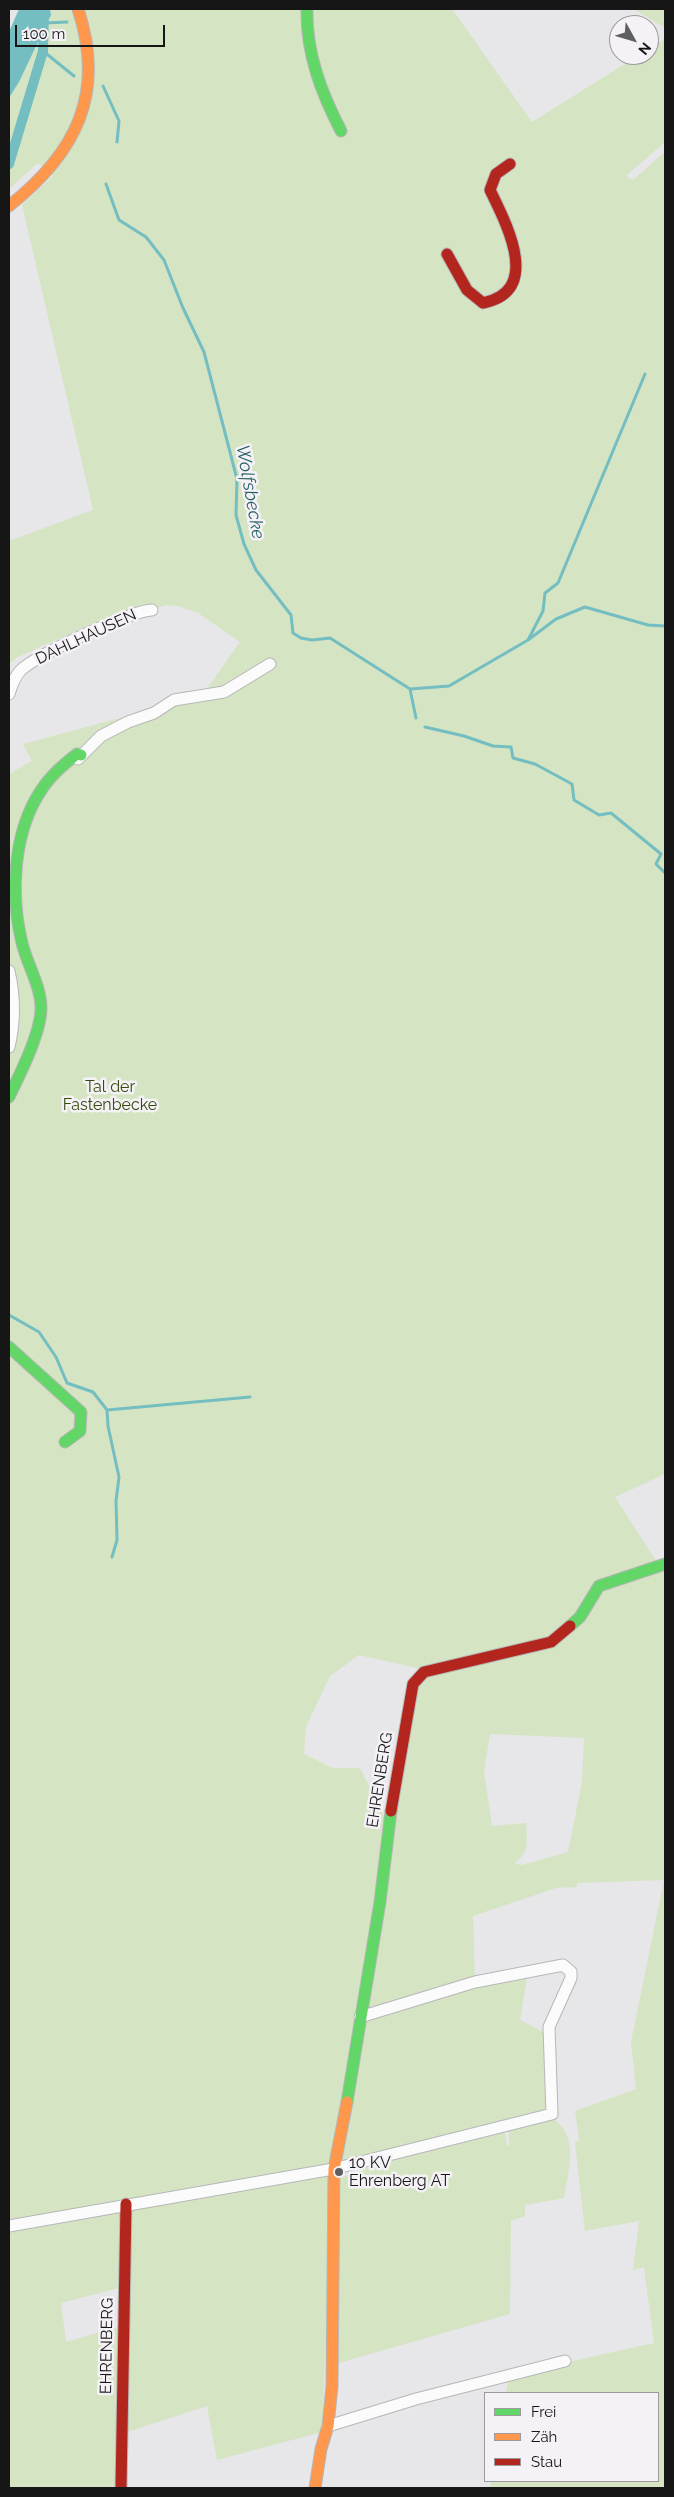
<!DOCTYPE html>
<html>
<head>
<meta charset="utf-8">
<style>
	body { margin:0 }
	#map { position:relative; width:674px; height:2497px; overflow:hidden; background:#e7e6e8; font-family:Raleway,sans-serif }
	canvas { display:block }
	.frame { position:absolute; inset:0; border:10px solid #171617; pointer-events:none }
	.legend { position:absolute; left:484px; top:2392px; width:175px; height:90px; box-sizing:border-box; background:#f5f2f7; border:1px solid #9c9a9d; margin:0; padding:6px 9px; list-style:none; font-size:15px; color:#171617 }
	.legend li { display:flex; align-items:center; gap:10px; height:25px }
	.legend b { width:25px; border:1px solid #9c9a9d }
	.north { position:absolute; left:609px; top:15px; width:50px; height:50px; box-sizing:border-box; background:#f5f2f7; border:1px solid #9c9a9d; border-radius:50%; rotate:129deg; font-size:14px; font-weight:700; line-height:20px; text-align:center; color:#171617 }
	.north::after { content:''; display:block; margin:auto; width:18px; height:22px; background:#605f60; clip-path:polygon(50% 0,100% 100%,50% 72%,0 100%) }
	.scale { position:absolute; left:15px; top:25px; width:150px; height:22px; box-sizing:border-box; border:2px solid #171617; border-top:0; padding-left:6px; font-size:15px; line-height:18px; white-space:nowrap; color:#171617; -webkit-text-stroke:4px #f5f2f7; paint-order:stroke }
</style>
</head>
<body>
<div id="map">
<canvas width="674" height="2497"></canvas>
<div class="frame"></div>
<ul class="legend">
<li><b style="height:6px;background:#63d668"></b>Frei</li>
<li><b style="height:6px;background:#ff974d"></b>Zäh</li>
<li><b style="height:6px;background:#b3261e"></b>Stau</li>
</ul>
<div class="north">N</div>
<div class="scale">100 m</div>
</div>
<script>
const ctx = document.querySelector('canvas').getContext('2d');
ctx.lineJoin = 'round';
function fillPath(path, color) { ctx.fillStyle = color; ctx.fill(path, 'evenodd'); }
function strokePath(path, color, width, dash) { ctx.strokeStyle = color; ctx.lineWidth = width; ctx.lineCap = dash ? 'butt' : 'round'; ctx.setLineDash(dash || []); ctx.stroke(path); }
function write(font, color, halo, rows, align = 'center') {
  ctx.font = font + ' Raleway,sans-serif'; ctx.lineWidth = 5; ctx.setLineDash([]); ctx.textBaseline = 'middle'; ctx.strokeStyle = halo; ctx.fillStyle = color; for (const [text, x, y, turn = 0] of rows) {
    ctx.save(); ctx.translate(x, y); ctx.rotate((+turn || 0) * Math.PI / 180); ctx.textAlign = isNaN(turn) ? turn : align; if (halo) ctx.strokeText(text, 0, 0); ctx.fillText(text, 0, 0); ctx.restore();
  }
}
fillPath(new Path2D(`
	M 50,9 L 452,9 L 532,122 L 639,55 L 649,55 L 649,49 L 665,39 L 665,142 L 626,176 L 633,180 L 665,152 L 665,1474 L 615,1497 L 660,1567 L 665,1565 L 665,2488 L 490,2488 L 491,2481 L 658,2481 L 658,2393 L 506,2393 L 509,2375 L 654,2343 L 644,2267 L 633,2270 L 639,2221 L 585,2231 L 575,2143 L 579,2140 L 575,2111 L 636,2089 L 631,2042 L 664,1880 L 577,1883 L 577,1887 L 556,1888 L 473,1916 L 475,1984 L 358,2021 L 333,2170 L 322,2432 L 217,2460 L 207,2406 L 127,2432 L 125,2488 L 9,2488 L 9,774 L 32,761 L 23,744 L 202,696 L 240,642 L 198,613 L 178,606 L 167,605 L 118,618 L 116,613 L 18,657 L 9,664 L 9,541 L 93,510 L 22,205 L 53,176 L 38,163 L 9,189 L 9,98 L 19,82 L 51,15 ZM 359,1655 L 426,1670 L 414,1693 L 385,1818 L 360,1768 L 333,1768 L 304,1754 L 306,1727 L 330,1676 ZM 490,1734 L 584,1738 L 582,1782 L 568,1852 L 522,1865 L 514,1863 C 530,1854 527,1839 526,1823 L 492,1826 L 484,1772 ZM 127,2286 L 125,2325 L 66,2342 L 61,2303 Z
	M 634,9 L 665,9 L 665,28 Z
	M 527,1977 L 520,2020 L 545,2033 L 550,2112 L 503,2123 L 507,2146 L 509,2145 L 509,2127 L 554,2119 C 580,2139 568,2171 564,2198 L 525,2205 L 525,2216 L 511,2221 L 510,2314 L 335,2364 L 335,2180 L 359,2171 L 359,2164 L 339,2163 L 367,2021 L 475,1985 Z`), '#d5e5c3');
fillPath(new Path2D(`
	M 19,9 L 50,9 L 51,15 L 19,82 L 9,98 L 9,32 Z`), '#74bec2');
strokePath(new Path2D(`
	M 44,23 L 67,22
	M 43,51 L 74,76
	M 103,86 L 119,121 L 117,142
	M 106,184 L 119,220 L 146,237 L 164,260 L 183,308 L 204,352 L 237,479 L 236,515 L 244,544 L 256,570 L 291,615 L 293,633 L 301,638 L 312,640 L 330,638 L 410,689 L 416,718
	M 528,640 L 543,611 L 545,593 L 558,583 L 645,374
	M 410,689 L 449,686 L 528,640 L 556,619 L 585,607 L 648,625 L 665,626
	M 425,727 L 464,736 L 493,746 L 511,747 L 513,758 L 535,764 L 572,784 L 574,800 L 599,815 L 611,813 L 661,854 L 656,864 L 665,873
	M 9,1315 L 39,1332 L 56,1357 L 67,1383 L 93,1392 L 107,1410 L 250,1397
	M 107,1410 L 108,1426 L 119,1477 L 116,1501 L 117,1540 L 112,1557`), '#74bec2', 3);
strokePath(new Path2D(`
	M 9,164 L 43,51 L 44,9`), '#74bec2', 10);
const street = new Path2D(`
	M 9,694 C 12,685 14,677 21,670 C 37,655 130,611 152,610
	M 78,759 L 101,736 L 128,722 L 154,713 L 174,700 L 224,692 L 270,664
	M 9,971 C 15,997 15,1022 9,1047
	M 9,2226 L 333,2169 L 552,2114 L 549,2027 L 571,1978 L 571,1972 L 563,1965 L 475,1982 L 360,2017
	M 328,2426 L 416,2399 L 565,2361`);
const fast = new Path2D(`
	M 307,9 C 306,53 321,92 341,131
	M 9,1097 C 20,1074 41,1033 41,1008 C 41,986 27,964 22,943 C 10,894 13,831 42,789 C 51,775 64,764 77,754 L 81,755
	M 9,1347 L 81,1412 L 80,1431 L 65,1442
	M 570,1626 L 580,1617 L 599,1586 L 665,1564
	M 347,2102 L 380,1902 L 391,1811`);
const slow = new Path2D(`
	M 9,206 C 76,153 106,94 78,9
	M 315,2488 L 321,2449 L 328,2426 L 332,2386 L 334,2169 L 347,2102`);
const jam = new Path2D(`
	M 447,254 L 467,290 L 483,303 C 542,291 507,225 490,190 L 496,174 L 510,164
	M 391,1811 L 413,1684 L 424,1672 L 551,1642 L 570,1626
	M 121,2488 L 126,2204`);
strokePath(street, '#b7b6b8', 13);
strokePath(fast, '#b7b6b8', 13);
strokePath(slow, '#b7b6b8', 13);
strokePath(jam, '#b7b6b8', 13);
strokePath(street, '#fbfbfc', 11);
strokePath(fast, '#63d668', 11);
strokePath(slow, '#ff974d', 11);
strokePath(jam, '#b3261e', 11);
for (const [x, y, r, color] of [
	[339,2172,5,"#605f60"]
]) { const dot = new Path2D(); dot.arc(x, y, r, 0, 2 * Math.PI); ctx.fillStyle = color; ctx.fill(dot); strokePath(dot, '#f5f2f7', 2); }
write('16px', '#171617', '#f5f2f7', [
	["DAHLHAUSEN",86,637,-25],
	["EHRENBERG",380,1780,-81],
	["EHRENBERG",107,2346,-89]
]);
write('16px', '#344b0d', '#f5f2f7', [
	["Tal der",110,1087],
	["Fastenbecke",110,1105]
]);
write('16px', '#171617', '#f5f2f7', [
	["10 KV",349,2163],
	["Ehrenberg AT",349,2181]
], 'left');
write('italic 18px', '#255f62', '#f5f2f7', [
	["Wolfsbecke",250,492,80]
]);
</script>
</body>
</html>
